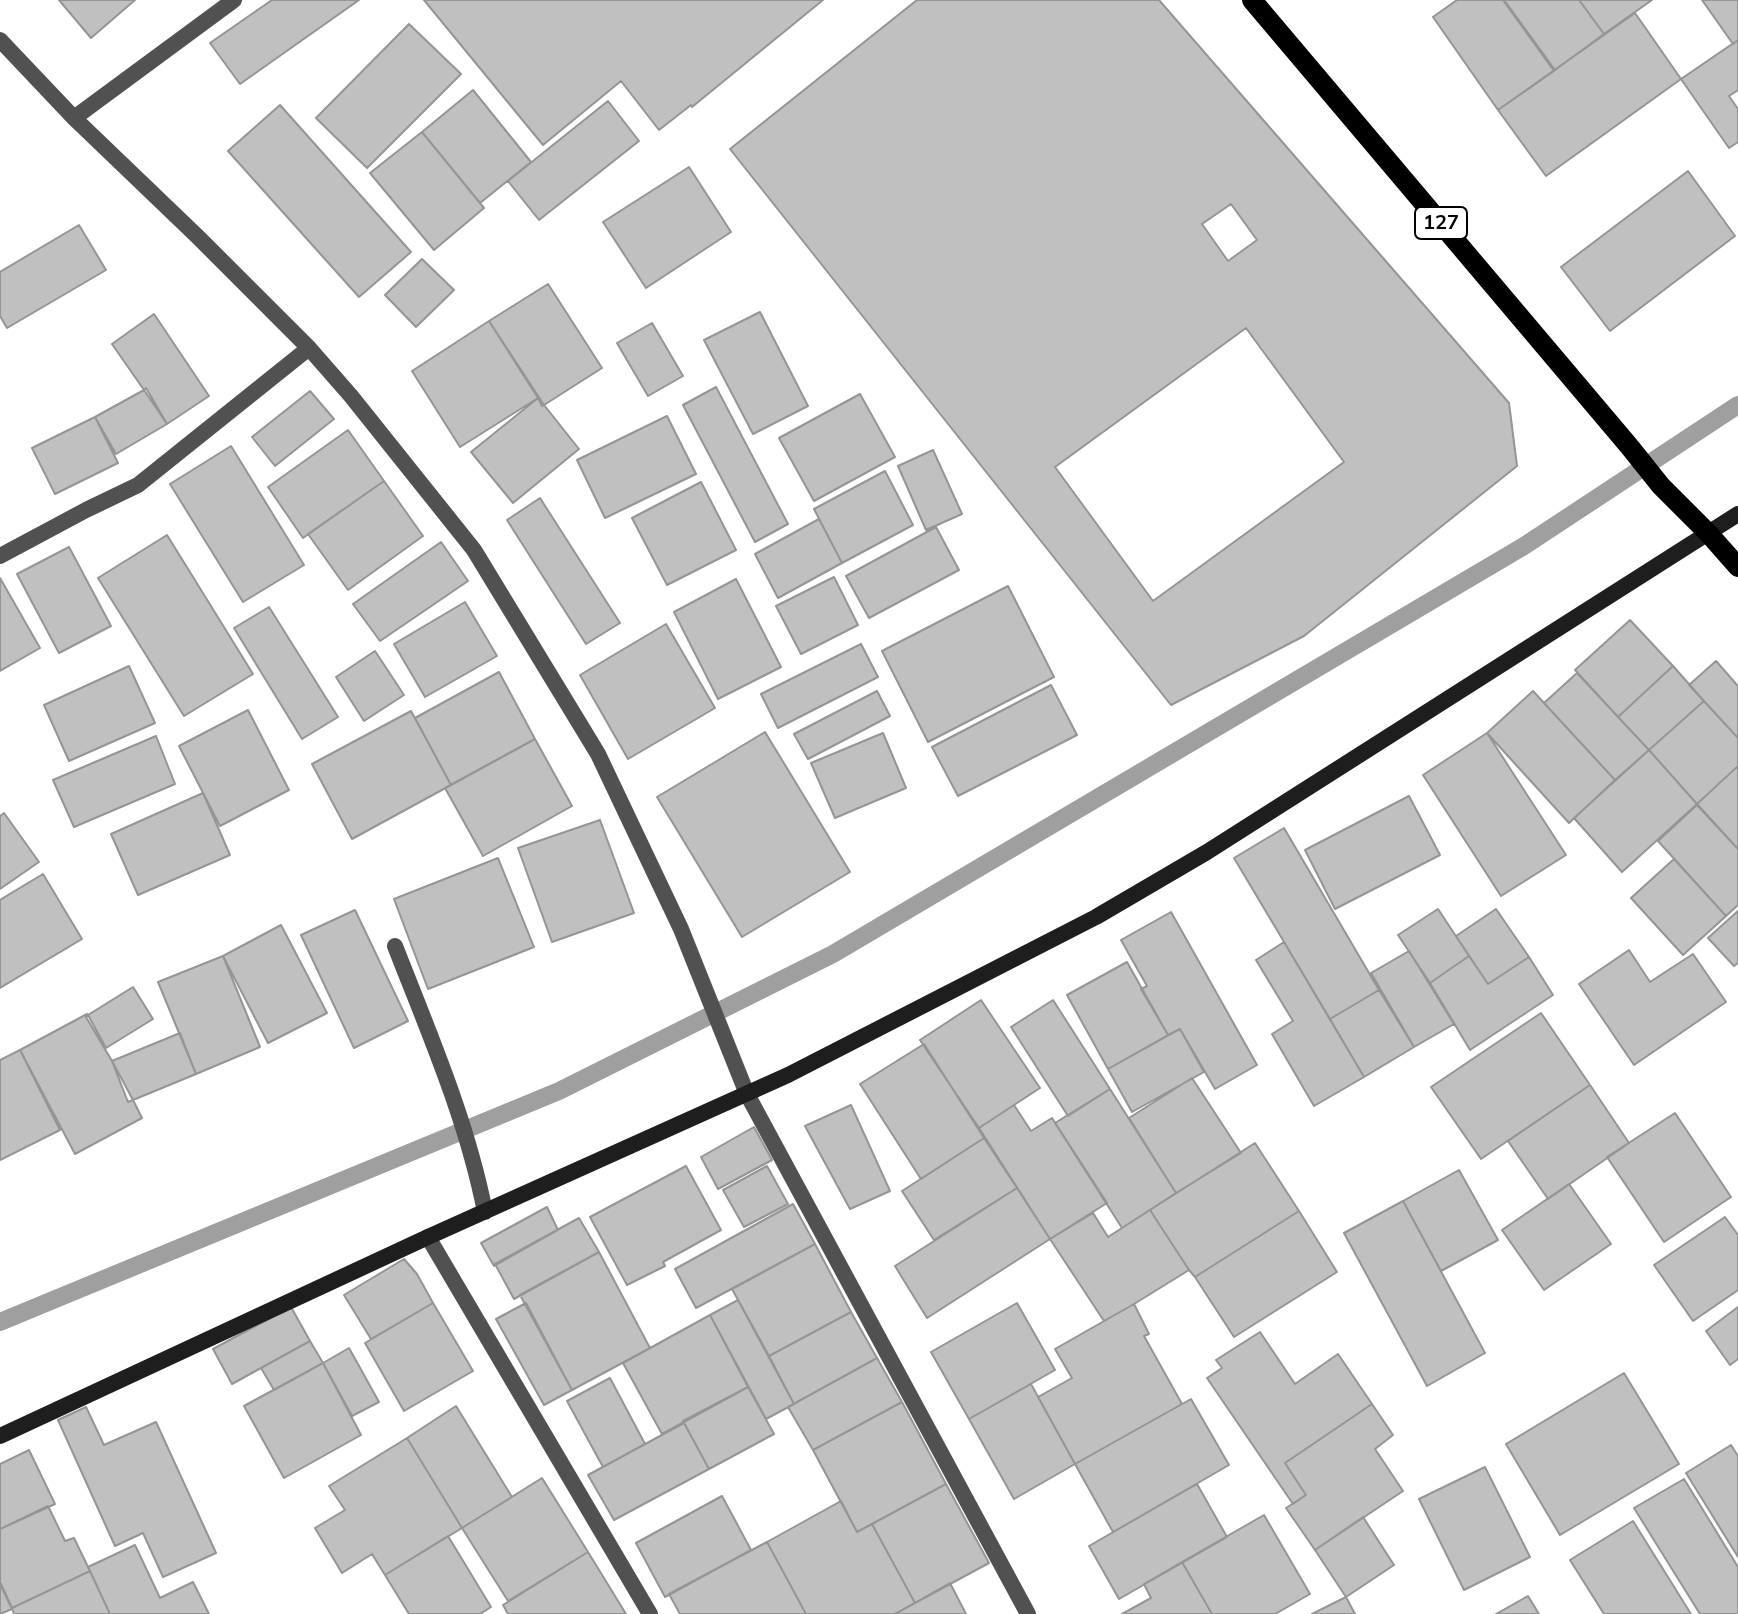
<!DOCTYPE html>
<html>
<head>
<meta charset="utf-8">
<style>
	body { margin:0 }
	canvas { display:block; background:#fff }
</style>
</head>
<body>
<canvas width="1738" height="1614"></canvas>
<script>
const ctx = document.querySelector('canvas').getContext('2d');
ctx.lineJoin = 'round';
function strokePath(path, color, width, dash) { ctx.strokeStyle = color; ctx.lineWidth = width; ctx.lineCap = dash ? 'butt' : 'round'; ctx.setLineDash(dash || []); ctx.stroke(path); }
function fillPath(path, color) { ctx.fillStyle = color; ctx.fill(path, 'evenodd'); }
function write(font, color, halo, rows, align = 'center') {
  ctx.font = font + ' Mulish,sans-serif'; ctx.lineWidth = 7; ctx.setLineDash([]); ctx.textBaseline = 'middle'; ctx.strokeStyle = halo; ctx.fillStyle = color; for (const [text, x, y, turn = 0] of rows) {
    ctx.save(); ctx.translate(x, y); ctx.rotate((+turn || 0) * Math.PI / 180); ctx.textAlign = isNaN(turn) ? turn : align; if (halo) ctx.strokeText(text, 0, 0); ctx.fillText(text, 0, 0); ctx.restore();
  }
}
strokePath(new Path2D(`
	M 0,1322 L 559,1091 L 833,954 L 1524,546 L 1738,405`), '#9f9f9f', 18);
const building = new Path2D(`
	M 59,0 L 135,0 L 91,38 Z
	M 272,0 L 359,0 L 240,84 L 210,43 Z
	M 424,0 L 823,0 L 692,107 L 691,105 L 659,130 L 621,81 L 543,145 Z
	M 917,0 L 1159,0 L 1509,403 L 1517,466 L 1304,636 L 1171,705 L 730,149 Z
	M 1457,0 L 1503,0 L 1554,71 L 1498,110 L 1433,17 Z
	M 1504,0 L 1579,0 L 1604,34 L 1555,70 Z
	M 1579,0 L 1652,0 L 1604,34 Z
	M 1702,0 L 1738,0 L 1738,40 L 1733,44 Z
	M 1635,13 L 1681,79 L 1546,176 L 1498,110 Z
	M 409,24 L 461,74 L 367,168 L 316,118 Z
	M 1738,40 L 1738,90 L 1729,96 L 1738,109 L 1738,142 L 1729,148 L 1681,79 Z
	M 473,90 L 531,162 L 480,203 L 422,132 Z
	M 608,101 L 639,141 L 539,220 L 508,181 Z
	M 280,105 L 411,252 L 359,297 L 228,151 Z
	M 422,132 L 484,208 L 434,250 L 370,173 Z
	M 689,167 L 731,232 L 646,288 L 603,222 Z
	M 1688,171 L 1735,236 L 1610,331 L 1561,267 Z
	M 1231,204 L 1257,240 L 1228,261 L 1202,224 Z
	M 79,225 L 106,270 L 7,328 L 0,316 L 0,272 Z
	M 422,259 L 454,290 L 416,327 L 385,295 Z
	M 548,284 L 602,368 L 544,405 L 489,321 Z
	M 760,312 L 808,406 L 753,434 L 704,340 Z
	M 154,314 L 209,396 L 167,424 L 146,388 L 144,390 L 112,344 Z
	M 489,321 L 538,398 L 460,447 L 412,371 Z
	M 652,323 L 683,376 L 648,396 L 617,343 Z
	M 1246,328 L 1344,462 L 1153,601 L 1055,467 Z
	M 716,387 L 788,524 L 755,542 L 683,405 Z
	M 144,390 L 167,424 L 116,454 L 95,417 Z
	M 310,391 L 334,419 L 275,466 L 252,437 Z
	M 860,394 L 895,457 L 814,501 L 779,438 Z
	M 538,398 L 542,406 L 544,405 L 579,449 L 513,503 L 471,452 Z
	M 667,416 L 696,474 L 605,518 L 577,460 Z
	M 95,417 L 118,463 L 55,494 L 32,448 Z
	M 348,430 L 384,481 L 303,538 L 268,487 Z
	M 231,446 L 304,565 L 243,602 L 170,484 Z
	M 933,450 L 962,514 L 926,530 L 898,466 Z
	M 885,471 L 913,525 L 842,563 L 814,509 Z
	M 384,481 L 423,536 L 348,590 L 308,534 Z
	M 701,482 L 736,550 L 667,585 L 632,518 Z
	M 540,498 L 620,623 L 586,644 L 507,520 Z
	M 819,519 L 842,563 L 778,598 L 755,554 Z
	M 936,527 L 959,570 L 869,618 L 846,576 Z
	M 167,535 L 253,674 L 184,716 L 98,578 Z
	M 441,542 L 468,581 L 380,641 L 353,604 Z
	M 69,547 L 111,626 L 59,653 L 17,574 Z
	M 834,577 L 858,625 L 801,654 L 776,606 Z
	M 0,578 L 40,648 L 0,671 Z
	M 736,579 L 781,667 L 718,699 L 674,612 Z
	M 1008,586 L 1054,677 L 928,742 L 882,651 Z
	M 465,602 L 497,656 L 425,697 L 394,644 Z
	M 269,607 L 338,717 L 302,739 L 234,628 Z
	M 1630,620 L 1673,666 L 1618,717 L 1575,670 Z
	M 666,624 L 715,708 L 628,759 L 580,675 Z
	M 861,644 L 878,677 L 778,728 L 761,694 Z
	M 375,651 L 404,695 L 364,721 L 336,677 Z
	M 1716,661 L 1738,686 L 1738,738 L 1689,685 Z
	M 129,666 L 155,723 L 69,761 L 44,705 Z
	M 1673,666 L 1704,701 L 1649,750 L 1618,717 Z
	M 499,672 L 535,739 L 451,785 L 415,718 Z
	M 1577,673 L 1649,750 L 1615,780 L 1544,703 Z
	M 1051,685 L 1077,735 L 958,796 L 932,747 Z
	M 877,691 L 890,716 L 808,759 L 794,734 Z
	M 1533,691 L 1615,780 L 1569,823 L 1487,733 Z
	M 1704,701 L 1738,738 L 1738,766 L 1697,804 L 1649,750 Z
	M 248,710 L 289,790 L 220,826 L 179,746 Z
	M 411,711 L 451,785 L 352,839 L 312,764 Z
	M 765,732 L 850,872 L 742,937 L 657,797 Z
	M 883,733 L 906,788 L 835,818 L 811,763 Z
	M 1487,733 L 1566,855 L 1501,896 L 1423,775 Z
	M 156,736 L 175,784 L 74,827 L 53,780 Z
	M 535,739 L 572,806 L 483,856 L 445,788 Z
	M 1649,750 L 1697,804 L 1622,872 L 1574,818 Z
	M 1738,766 L 1738,849 L 1697,804 Z
	M 203,793 L 230,855 L 138,895 L 111,834 Z
	M 1409,796 L 1440,855 L 1335,909 L 1305,850 Z
	M 1697,805 L 1738,849 L 1738,905 L 1726,916 L 1658,841 Z
	M 4,813 L 39,862 L 0,889 L 0,816 Z
	M 600,820 L 634,913 L 552,942 L 518,848 Z
	M 1284,828 L 1379,990 L 1330,1019 L 1234,858 Z
	M 498,858 L 534,947 L 428,989 L 394,899 Z
	M 1674,859 L 1726,916 L 1683,955 L 1631,898 Z
	M 43,874 L 82,939 L 0,988 L 0,900 Z
	M 1438,909 L 1469,956 L 1430,983 L 1398,935 Z
	M 1496,909 L 1529,957 L 1488,984 L 1456,936 Z
	M 355,910 L 408,1021 L 354,1048 L 301,935 Z
	M 1738,911 L 1738,963 L 1734,966 L 1708,938 Z
	M 1171,912 L 1257,1065 L 1215,1089 L 1180,1029 L 1168,1035 L 1141,989 L 1147,986 L 1121,940 Z
	M 281,925 L 327,1013 L 268,1043 L 223,956 Z
	M 1284,942 L 1364,1077 L 1314,1106 L 1272,1034 L 1293,1021 L 1256,960 Z
	M 1629,950 L 1650,982 L 1693,954 L 1726,1002 L 1634,1065 L 1579,984 Z
	M 1409,951 L 1454,1024 L 1414,1047 L 1371,973 Z
	M 223,956 L 260,1047 L 196,1074 L 158,982 Z
	M 1469,956 L 1488,984 L 1529,957 L 1553,995 L 1470,1050 L 1430,983 Z
	M 1127,962 L 1168,1035 L 1108,1069 L 1067,995 Z
	M 133,987 L 153,1019 L 106,1048 L 88,1015 Z
	M 1379,990 L 1414,1047 L 1364,1077 L 1330,1019 Z
	M 981,1000 L 1040,1088 L 979,1128 L 920,1040 Z
	M 1053,1000 L 1110,1089 L 1068,1116 L 1011,1027 Z
	M 1541,1013 L 1590,1085 L 1481,1159 L 1431,1087 Z
	M 87,1014 L 88,1015 L 86,1017 L 112,1061 L 128,1102 L 133,1100 L 142,1118 L 75,1154 L 20,1050 Z
	M 1180,1029 L 1204,1072 L 1132,1112 L 1108,1069 Z
	M 180,1033 L 196,1074 L 133,1100 L 112,1061 Z
	M 924,1044 L 984,1138 L 921,1179 L 860,1084 Z
	M 20,1050 L 60,1130 L 0,1160 L 0,1060 Z
	M 1192,1078 L 1241,1153 L 1176,1193 L 1129,1118 Z
	M 1590,1085 L 1629,1143 L 1548,1199 L 1508,1141 Z
	M 1110,1089 L 1176,1193 L 1122,1228 L 1055,1123 Z
	M 851,1105 L 890,1191 L 850,1209 L 805,1126 Z
	M 1014,1105 L 1031,1131 L 1052,1118 L 1107,1203 L 1050,1239 L 979,1128 Z
	M 1675,1113 L 1731,1197 L 1664,1242 L 1607,1157 Z
	M 754,1127 L 772,1160 L 718,1189 L 701,1157 Z
	M 984,1138 L 1017,1188 L 934,1240 L 902,1191 Z
	M 1255,1143 L 1299,1211 L 1195,1277 L 1189,1270 L 1150,1210 Z
	M 686,1166 L 721,1230 L 663,1262 L 665,1266 L 627,1285 L 590,1217 Z
	M 767,1166 L 788,1204 L 744,1227 L 723,1190 Z
	M 1459,1170 L 1498,1240 L 1441,1271 L 1403,1201 Z
	M 1569,1184 L 1611,1244 L 1544,1290 L 1502,1230 Z
	M 1017,1188 L 1050,1239 L 927,1318 L 895,1266 Z
	M 1403,1201 L 1485,1353 L 1427,1386 L 1344,1233 Z
	M 793,1204 L 815,1244 L 696,1308 L 675,1269 Z
	M 547,1207 L 558,1230 L 494,1266 L 481,1243 Z
	M 1150,1210 L 1189,1270 L 1134,1304 L 1104,1321 L 1050,1239 L 1093,1213 L 1108,1237 Z
	M 1299,1211 L 1337,1272 L 1234,1337 L 1195,1277 Z
	M 1725,1217 L 1738,1235 L 1738,1290 L 1693,1321 L 1654,1265 Z
	M 579,1218 L 599,1252 L 514,1299 L 495,1264 Z
	M 815,1244 L 851,1312 L 769,1356 L 732,1289 Z
	M 599,1252 L 650,1348 L 572,1390 L 520,1295 Z
	M 404,1259 L 417,1274 L 433,1303 L 371,1339 L 344,1295 Z
	M 738,1300 L 794,1404 L 766,1419 L 710,1315 Z
	M 433,1303 L 473,1371 L 404,1411 L 365,1343 Z
	M 526,1303 L 572,1390 L 544,1405 L 496,1319 Z
	M 1017,1303 L 1055,1370 L 969,1419 L 931,1352 Z
	M 1134,1304 L 1149,1334 L 1144,1336 L 1182,1404 L 1075,1464 L 1038,1397 L 1072,1378 L 1055,1349 Z
	M 291,1307 L 310,1341 L 232,1384 L 213,1349 Z
	M 1738,1307 L 1738,1359 L 1730,1365 L 1706,1331 Z
	M 851,1312 L 877,1358 L 794,1404 L 769,1356 Z
	M 710,1315 L 748,1387 L 662,1434 L 623,1363 Z
	M 1260,1332 L 1295,1384 L 1338,1354 L 1372,1404 L 1285,1463 L 1306,1495 L 1293,1504 L 1207,1378 L 1222,1368 L 1216,1360 Z
	M 310,1341 L 323,1363 L 274,1390 L 261,1368 Z
	M 349,1348 L 379,1402 L 352,1416 L 323,1363 Z
	M 877,1358 L 902,1402 L 813,1450 L 788,1407 Z
	M 323,1363 L 361,1435 L 284,1478 L 244,1406 Z
	M 1624,1373 L 1679,1464 L 1560,1535 L 1506,1444 Z
	M 610,1378 L 645,1444 L 603,1467 L 567,1401 Z
	M 1031,1384 L 1075,1464 L 1014,1499 L 969,1419 Z
	M 748,1387 L 774,1434 L 709,1469 L 683,1421 Z
	M 1191,1399 L 1229,1465 L 1113,1532 L 1075,1464 Z
	M 902,1402 L 946,1484 L 857,1532 L 813,1450 Z
	M 1372,1404 L 1393,1435 L 1375,1449 L 1403,1491 L 1315,1550 L 1286,1508 L 1306,1495 L 1285,1463 Z
	M 456,1406 L 512,1497 L 462,1528 L 407,1438 Z
	M 86,1407 L 104,1445 L 156,1422 L 216,1553 L 163,1577 L 143,1533 L 115,1546 L 58,1420 Z
	M 684,1423 L 709,1469 L 614,1520 L 588,1475 Z
	M 407,1438 L 462,1528 L 385,1575 L 372,1554 L 342,1573 L 315,1528 L 345,1510 L 329,1486 Z
	M 1731,1445 L 1738,1456 L 1738,1557 L 1686,1473 Z
	M 29,1450 L 55,1504 L 0,1529 L 0,1464 Z
	M 1485,1467 L 1530,1557 L 1464,1590 L 1419,1499 Z
	M 542,1478 L 588,1552 L 508,1601 L 462,1528 Z
	M 1684,1479 L 1738,1567 L 1738,1614 L 1700,1614 L 1634,1508 Z
	M 946,1484 L 989,1563 L 915,1603 L 872,1524 Z
	M 1197,1484 L 1227,1537 L 1119,1599 L 1089,1546 Z
	M 722,1496 L 751,1550 L 665,1597 L 636,1543 Z
	M 841,1501 L 857,1532 L 872,1524 L 915,1603 L 895,1614 L 806,1614 L 767,1542 Z
	M 48,1506 L 65,1541 L 74,1538 L 90,1571 L 12,1608 L 0,1582 L 0,1529 Z
	M 1264,1515 L 1310,1594 L 1275,1614 L 1212,1614 L 1182,1562 Z
	M 1363,1517 L 1394,1565 L 1346,1597 L 1315,1550 Z
	M 1633,1521 L 1691,1614 L 1604,1614 L 1570,1560 Z
	M 448,1536 L 491,1607 L 480,1614 L 409,1614 L 385,1575 Z
	M 767,1542 L 806,1614 L 680,1614 L 669,1594 Z
	M 135,1545 L 160,1598 L 193,1582 L 209,1614 L 110,1614 L 88,1567 Z
	M 588,1552 L 626,1614 L 508,1614 L 503,1605 Z
	M 1182,1562 L 1212,1614 L 1122,1614 L 1151,1598 L 1144,1584 Z
	M 90,1571 L 110,1614 L 14,1614 L 12,1608 Z
	M 950,1583 L 966,1614 L 895,1614 L 915,1603 Z
	M 0,1584 L 12,1609 L 0,1614 Z
	M 1528,1596 L 1539,1614 L 1496,1614 Z
	M 1346,1597 L 1355,1614 L 1312,1614 Z`);
fillPath(building, '#c0c0c0');
strokePath(building, '#959595', 2);
strokePath(new Path2D(`
	M 0,40 L 74,118 L 198,237 L 309,348 L 351,396 L 474,550 L 598,754 L 681,929 L 747,1094 L 1028,1614
	M 74,118 L 234,0
	M 0,556 L 86,510 L 138,485 L 309,348
	M 395,946 C 429,1033 467,1120 485,1212
	M 428,1237 L 650,1614`), '#515151', 16);
strokePath(new Path2D(`
	M 0,1436 L 428,1237 L 788,1075 L 1096,917 L 1207,852 L 1738,514`), '#1e1e1e', 16);
strokePath(new Path2D(`
	M 1252,0 L 1629,446 L 1661,486 L 1709,534 L 1738,567`), '#000', 20);
for (const [x, y, w] of [
	[1441,223,52]
]) { const box = new Path2D(); box.roundRect(x - w / 2, y - 16, w, 32, 6); ctx.fillStyle = '#fff'; ctx.fill(box); strokePath(box, '#000', 2); }
write('bold 20px', '#000', null, [
	["127",1441,223]
]);
</script>
</body>
</html>
